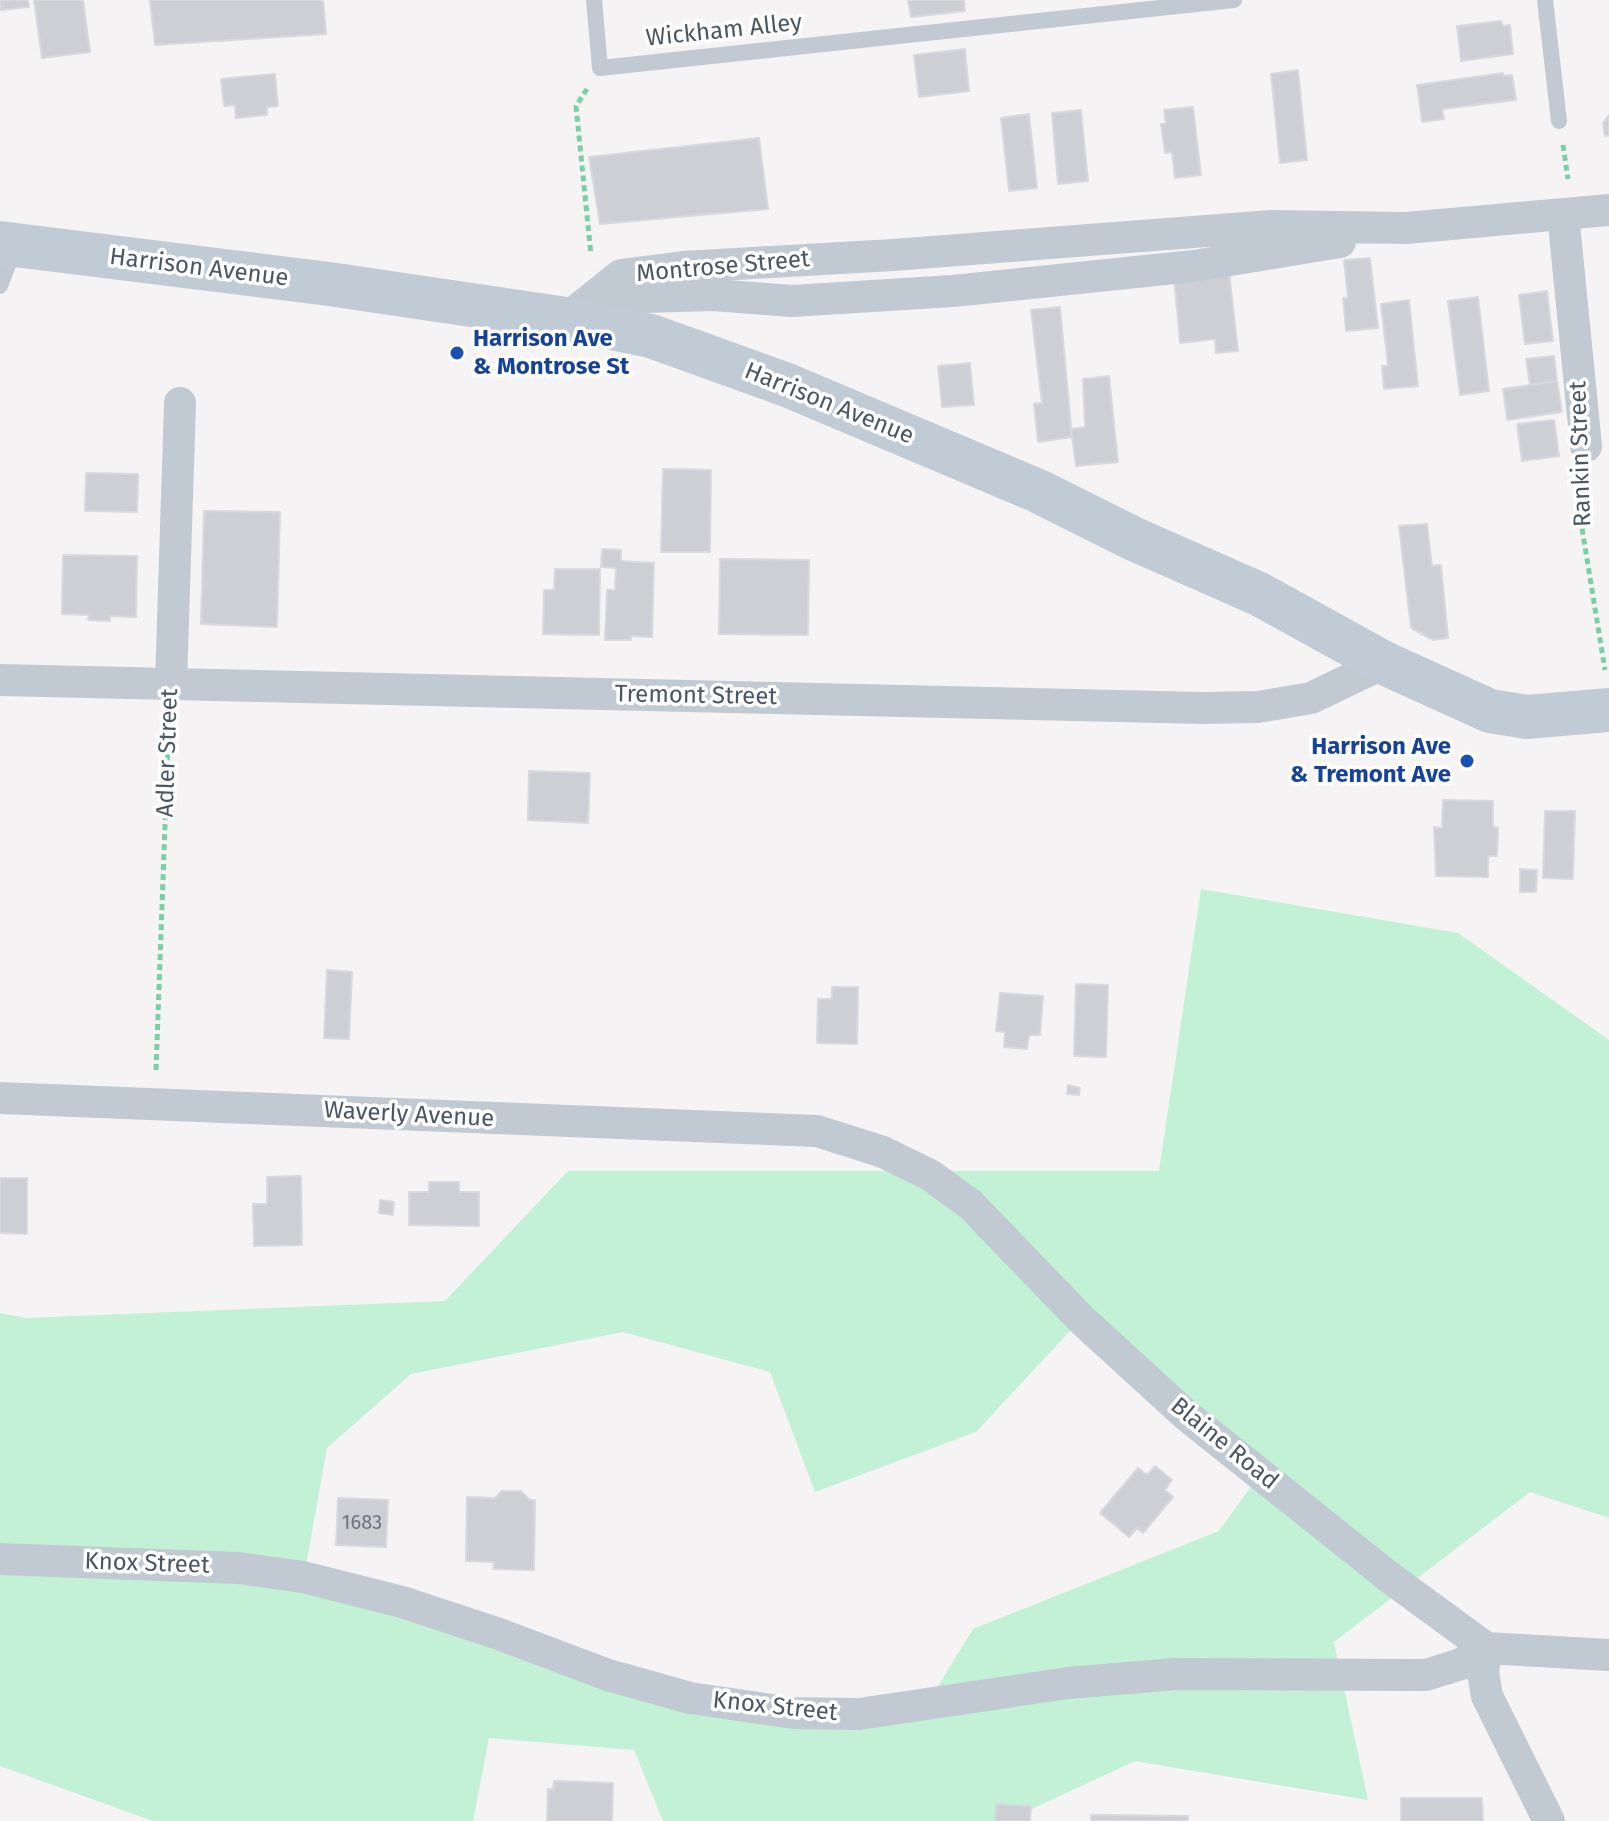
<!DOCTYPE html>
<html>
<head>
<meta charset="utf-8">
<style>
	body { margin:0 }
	canvas { display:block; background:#f5f3f3 }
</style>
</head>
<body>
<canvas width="1609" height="1821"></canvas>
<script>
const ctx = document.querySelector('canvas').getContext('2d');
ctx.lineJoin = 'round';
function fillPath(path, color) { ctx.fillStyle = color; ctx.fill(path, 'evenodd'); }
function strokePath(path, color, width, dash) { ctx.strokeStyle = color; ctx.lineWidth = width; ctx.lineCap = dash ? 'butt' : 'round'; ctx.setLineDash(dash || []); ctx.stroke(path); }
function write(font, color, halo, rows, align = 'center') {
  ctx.font = font + ' "Fira Sans",sans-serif'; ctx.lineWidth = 7; ctx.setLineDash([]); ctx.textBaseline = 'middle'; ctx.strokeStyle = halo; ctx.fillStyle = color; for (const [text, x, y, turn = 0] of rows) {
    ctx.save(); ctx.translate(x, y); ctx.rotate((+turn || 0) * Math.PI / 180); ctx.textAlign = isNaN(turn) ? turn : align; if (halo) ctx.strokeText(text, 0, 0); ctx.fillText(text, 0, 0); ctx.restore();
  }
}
fillPath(new Path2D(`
	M 1201,889 L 1458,933 L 1609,1040 L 1609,1518 L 1530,1492 L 1334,1642 L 1368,1800 L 1135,1761 L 1006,1821 L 663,1821 L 634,1750 L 489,1738 L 473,1821 L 153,1821 L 0,1766 L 0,1313 L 26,1318 L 445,1301 L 568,1171 L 1159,1171 ZM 1081,1319 L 1260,1474 L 1219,1531 L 973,1629 L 926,1706 L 690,1698 L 304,1577 L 327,1448 L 411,1374 L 623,1332 L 770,1372 L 815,1492 L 976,1432 Z`), '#c3f1d5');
const building = new Path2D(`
	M 0,0 L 28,0 L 29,7 L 0,10 Z
	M 34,0 L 83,0 L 90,52 L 42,58 Z
	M 150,0 L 323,0 L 326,34 L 155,45 Z
	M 908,0 L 964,0 L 965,11 L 911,17 Z
	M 1501,21 L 1503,26 L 1510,25 L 1513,54 L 1461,61 L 1457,26 Z
	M 965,49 L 969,91 L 919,97 L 914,55 Z
	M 1298,70 L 1307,160 L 1280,163 L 1271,74 Z
	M 1503,73 L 1504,76 L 1512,75 L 1516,100 L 1442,109 L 1444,119 L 1422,122 L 1417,85 Z
	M 275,74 L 278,106 L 267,107 L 267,115 L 236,118 L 235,105 L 224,106 L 221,79 Z
	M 1193,107 L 1201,175 L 1175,178 L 1172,152 L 1165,153 L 1161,124 L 1166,124 L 1164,110 Z
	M 1081,110 L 1088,181 L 1058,184 L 1052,113 Z
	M 1029,114 L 1037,188 L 1009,191 L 1001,118 Z
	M 1609,115 L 1609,136 L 1605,136 L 1603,123 Z
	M 759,138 L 768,209 L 600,224 L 589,157 Z
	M 1370,258 L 1378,328 L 1346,331 L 1343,298 L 1348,298 L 1344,260 Z
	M 1229,271 L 1238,351 L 1216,353 L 1215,339 L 1180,343 L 1174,277 Z
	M 1547,291 L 1553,341 L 1525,344 L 1519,295 Z
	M 1478,297 L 1489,391 L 1460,395 L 1448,301 Z
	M 1409,300 L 1418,386 L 1384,389 L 1382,366 L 1388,366 L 1381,304 Z
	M 1060,307 L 1072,437 L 1038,442 L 1034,404 L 1042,403 L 1031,310 Z
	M 1554,356 L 1557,381 L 1530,385 L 1526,359 Z
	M 970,363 L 974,405 L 942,407 L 938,366 Z
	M 1109,376 L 1118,462 L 1076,466 L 1071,429 L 1085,427 L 1083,379 Z
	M 1557,381 L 1562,412 L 1507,420 L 1503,389 Z
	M 1554,420 L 1559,456 L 1522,461 L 1517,424 Z
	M 663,469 L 711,470 L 710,552 L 661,552 Z
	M 86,473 L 138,474 L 137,512 L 85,511 Z
	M 204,511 L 280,512 L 277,627 L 201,624 Z
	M 1427,524 L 1432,566 L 1441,565 L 1448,638 L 1433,640 L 1411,628 L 1399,526 Z
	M 602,549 L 621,550 L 621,561 L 654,563 L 652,637 L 631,636 L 631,640 L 605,640 L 607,590 L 615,590 L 616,568 L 601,567 Z
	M 63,555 L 137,556 L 136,617 L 110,616 L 110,621 L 88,620 L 89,615 L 62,614 Z
	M 720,559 L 809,560 L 808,635 L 719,634 Z
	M 555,569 L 600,569 L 599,635 L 543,634 L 544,590 L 554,590 Z
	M 529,771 L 590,773 L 588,823 L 528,820 Z
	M 1443,800 L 1493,801 L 1493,827 L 1498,828 L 1497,856 L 1488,856 L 1488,877 L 1436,876 L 1434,827 L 1442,828 Z
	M 1545,811 L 1575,811 L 1573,879 L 1543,878 Z
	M 1520,869 L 1537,870 L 1536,892 L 1520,892 Z
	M 327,970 L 352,972 L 349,1039 L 324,1038 Z
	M 1076,984 L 1108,985 L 1106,1057 L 1074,1056 Z
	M 832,987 L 858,987 L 857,1044 L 817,1043 L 818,999 L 832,999 Z
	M 1000,993 L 1043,996 L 1040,1035 L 1029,1035 L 1027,1049 L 1004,1047 L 1005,1032 L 996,1031 Z
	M 1068,1085 L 1080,1088 L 1079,1095 L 1067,1094 Z
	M 301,1176 L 302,1245 L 254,1246 L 253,1204 L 267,1204 L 267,1177 Z
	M 0,1178 L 27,1178 L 27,1234 L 0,1233 Z
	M 429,1182 L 459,1182 L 459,1192 L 479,1192 L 479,1226 L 409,1225 L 409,1192 L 429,1192 Z
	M 380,1200 L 394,1202 L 393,1215 L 379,1213 Z
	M 1155,1466 L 1172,1480 L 1165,1490 L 1173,1497 L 1143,1533 L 1137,1528 L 1129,1537 L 1100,1513 L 1138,1468 L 1147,1475 Z
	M 502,1491 L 521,1491 L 530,1500 L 535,1500 L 534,1570 L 493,1569 L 494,1562 L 466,1561 L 467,1497 L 495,1498 Z
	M 338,1498 L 388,1500 L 386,1547 L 336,1545 Z
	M 554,1781 L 613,1783 L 612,1821 L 547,1821 L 548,1789 L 553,1789 Z
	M 1401,1798 L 1482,1798 L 1483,1821 L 1401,1821 Z
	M 996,1804 L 1031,1806 L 1030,1821 L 995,1821 Z
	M 1091,1815 L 1188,1816 L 1188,1821 L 1091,1821 Z`);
fillPath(building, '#cdcfd5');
strokePath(building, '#d7d9de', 2);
strokePath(new Path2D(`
	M 587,89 L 576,106 L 591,255
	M 1563,145 L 1568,179
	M 1583,479 L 1580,516 L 1605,670
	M 156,1070 L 169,716`), '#7ad0a6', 5, [6, 4]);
strokePath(new Path2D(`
	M 594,0 L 600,68 L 1234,0
	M 1545,0 L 1559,121
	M 0,286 L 15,247`), '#c1cad2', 16);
strokePath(new Path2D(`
	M 1563,214 L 1586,446
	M 581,314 L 643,297 L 713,295 L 792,301 L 953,291 L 1194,266 L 1340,242
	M 566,319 L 621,275 L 683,267 L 893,255 L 1272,226 L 1406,228 L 1609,210
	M 0,680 L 1203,708 L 1258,707 L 1311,698 L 1384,663
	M 171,683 L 180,403
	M 0,1098 L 817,1131 L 883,1152 L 930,1175 L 971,1205 L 1081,1319 L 1186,1415 L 1389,1577 L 1486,1648 L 1483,1672 L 1487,1696 L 1549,1821
	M 0,1559 L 238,1568 L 303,1577 L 402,1602 L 499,1634 L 608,1675 L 690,1698 L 793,1713 L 859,1714 L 1068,1683 L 1176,1674 L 1426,1675 L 1461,1664 L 1486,1648 L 1609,1655`), '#c1cad2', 32);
strokePath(new Path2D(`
	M 0,243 L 329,284 L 566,319 L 651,336 L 787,385 L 1038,491 L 1134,539 L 1259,594 L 1384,663 L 1490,711 L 1527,717 L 1609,710`), '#c1cbd6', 44);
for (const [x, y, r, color] of [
	[457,353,8,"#1a4fb4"],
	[1467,761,8,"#1a4fb4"]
]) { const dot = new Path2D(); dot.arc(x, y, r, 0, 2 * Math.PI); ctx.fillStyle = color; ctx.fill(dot); strokePath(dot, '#fff', 3); }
write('20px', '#6b747e', null, [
	["1683",362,1523]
]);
write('24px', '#4a5661', '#fff', [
	["Wickham Alley",724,31,-6],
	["Montrose Street",723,267,-5],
	["Harrison Avenue",199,268,7],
	["Harrison Avenue",829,404,22],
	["Rankin Street",1581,454,-92],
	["Tremont Street",696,696,1],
	["Adler Street",168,753,-88],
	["Waverly Avenue",409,1115,3],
	["Blaine Road",1224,1444,39],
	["Knox Street",147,1564,2],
	["Knox Street",775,1707,6]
]);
write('bold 24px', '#164399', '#fff', [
	["Harrison Ave",473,339],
	["& Montrose St",473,367],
	["Harrison Ave",1451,747,"right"],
	["& Tremont Ave",1451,775,"right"]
], 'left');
</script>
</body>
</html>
